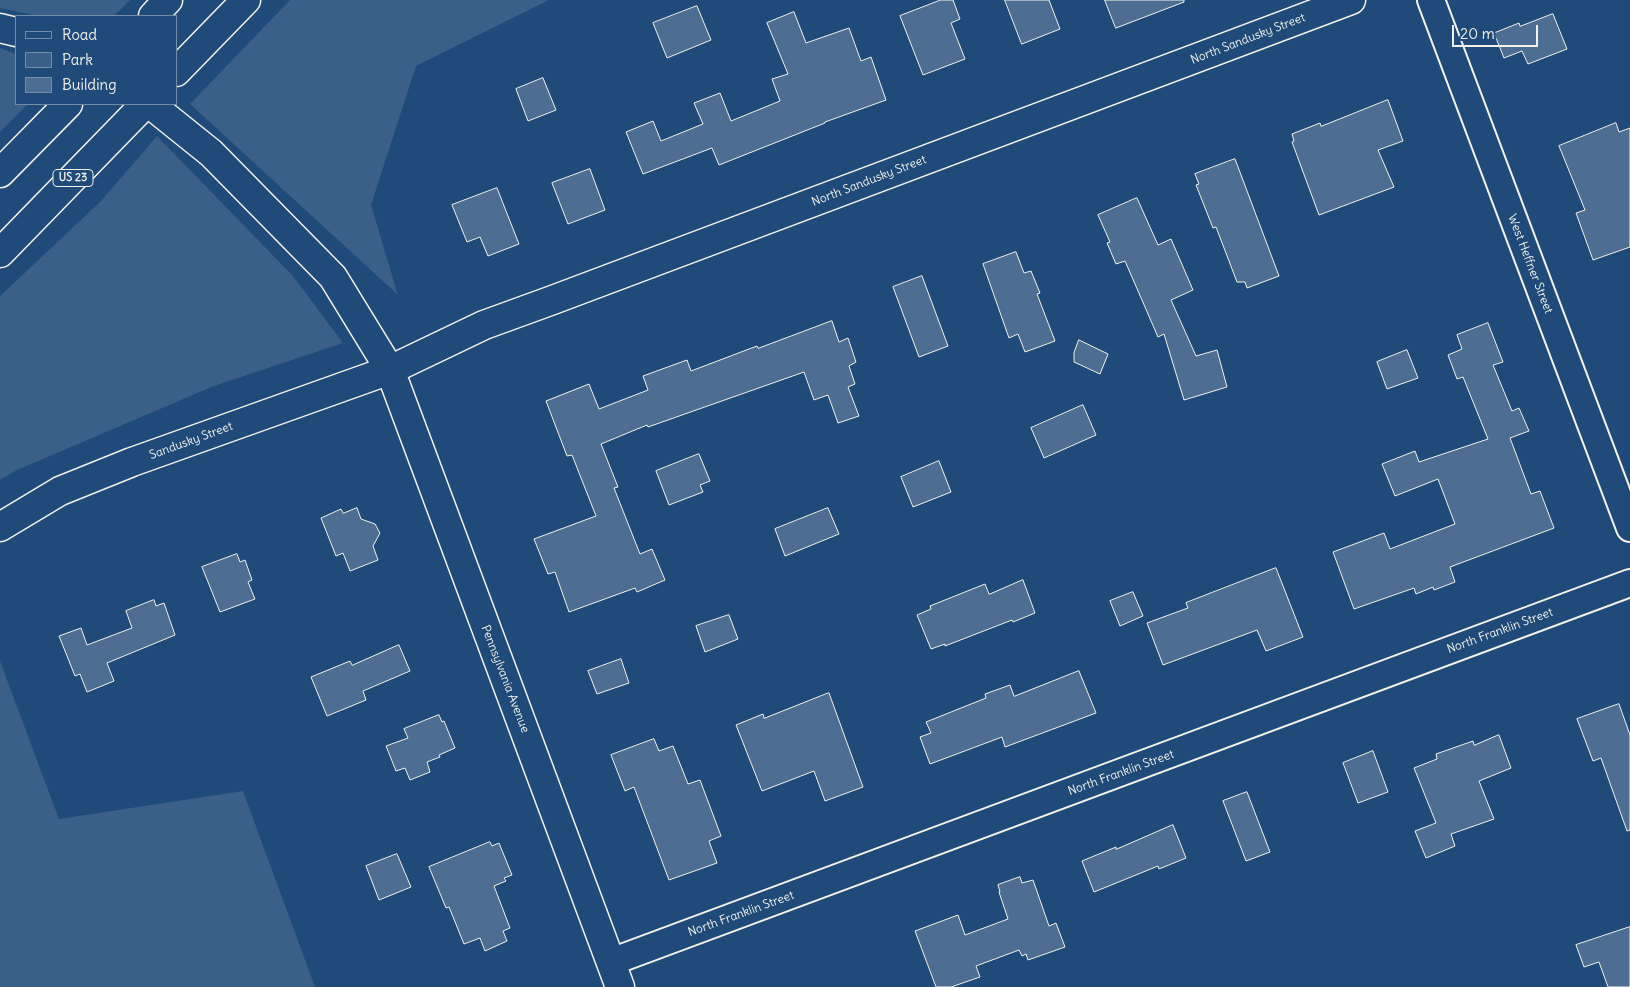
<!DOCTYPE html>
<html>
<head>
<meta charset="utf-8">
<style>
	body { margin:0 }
	#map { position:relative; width:1630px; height:987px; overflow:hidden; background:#1f4a7a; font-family:Delius,sans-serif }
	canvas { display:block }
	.legend { position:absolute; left:15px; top:15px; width:162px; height:90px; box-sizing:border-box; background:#1f4a7a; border:1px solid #748da6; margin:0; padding:6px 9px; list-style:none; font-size:15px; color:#f4f1e8 }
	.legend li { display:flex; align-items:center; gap:10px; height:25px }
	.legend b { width:25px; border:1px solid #748da6 }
	.scale { position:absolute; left:1452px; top:25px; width:86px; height:22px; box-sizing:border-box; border:2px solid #f4f1e8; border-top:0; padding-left:6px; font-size:15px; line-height:18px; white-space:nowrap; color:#f4f1e8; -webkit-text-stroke:4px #1f4a7a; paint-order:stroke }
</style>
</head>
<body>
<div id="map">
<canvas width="1630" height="987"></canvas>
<ul class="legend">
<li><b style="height:6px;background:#1f4a7a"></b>Road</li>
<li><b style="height:14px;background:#3a5f88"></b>Park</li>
<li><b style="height:14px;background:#4d6e92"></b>Building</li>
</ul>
<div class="scale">20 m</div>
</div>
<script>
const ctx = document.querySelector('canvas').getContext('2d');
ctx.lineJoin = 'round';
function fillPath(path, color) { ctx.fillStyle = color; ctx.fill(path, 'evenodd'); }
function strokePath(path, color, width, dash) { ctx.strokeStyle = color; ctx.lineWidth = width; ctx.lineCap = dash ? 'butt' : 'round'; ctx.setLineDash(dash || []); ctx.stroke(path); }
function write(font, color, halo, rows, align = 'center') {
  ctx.font = font + ' Delius,sans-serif'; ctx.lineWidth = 4; ctx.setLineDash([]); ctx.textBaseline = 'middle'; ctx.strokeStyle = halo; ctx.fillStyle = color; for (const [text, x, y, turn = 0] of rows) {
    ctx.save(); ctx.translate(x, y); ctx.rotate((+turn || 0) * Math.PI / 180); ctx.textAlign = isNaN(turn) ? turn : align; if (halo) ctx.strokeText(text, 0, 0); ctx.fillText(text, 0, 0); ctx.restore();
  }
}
fillPath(new Path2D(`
	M 0,0 L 130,0 L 114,16 L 37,16 L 0,8 Z
	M 290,0 L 549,0 L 416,66 L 371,205 L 398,295 L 190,104 Z
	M 0,48 L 16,54 L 16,104 L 28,104 L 0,132 Z
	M 157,136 L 293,276 L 343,343 L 214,386 L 17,470 L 0,480 L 0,296 L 101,201 Z
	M 0,661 L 59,819 L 243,791 L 315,987 L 0,987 Z`), '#3a5f88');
const building = new Path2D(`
	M 941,0 L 953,0 L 960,19 L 951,23 L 965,59 L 923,75 L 900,16 Z
	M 1005,0 L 1049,0 L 1060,29 L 1022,44 Z
	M 1105,0 L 1184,0 L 1184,2 L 1116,28 Z
	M 697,6 L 711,40 L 667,58 L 653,23 Z
	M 794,12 L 806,43 L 849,28 L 861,61 L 871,57 L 886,100 L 825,122 L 825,123 L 719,165 L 712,148 L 643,174 L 626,132 L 653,121 L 661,141 L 703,124 L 694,103 L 720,93 L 731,121 L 780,101 L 772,79 L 788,74 L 767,23 Z
	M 1553,14 L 1567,49 L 1528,64 L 1522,51 L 1504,58 L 1494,33 L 1519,23 L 1520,26 Z
	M 543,78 L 556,110 L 528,121 L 516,89 Z
	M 1388,100 L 1403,141 L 1378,150 L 1394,187 L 1319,215 L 1292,142 L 1294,141 L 1292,134 L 1320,123 L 1321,126 Z
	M 1616,123 L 1619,132 L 1630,128 L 1630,247 L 1593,260 L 1576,213 L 1585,210 L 1559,146 Z
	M 1235,159 L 1279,276 L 1247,288 L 1245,282 L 1237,282 L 1216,227 L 1213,228 L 1196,185 L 1199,184 L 1195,174 Z
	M 590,169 L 605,210 L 568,224 L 552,183 Z
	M 497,188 L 519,244 L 488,256 L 480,237 L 467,242 L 452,205 Z
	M 1137,198 L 1158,245 L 1171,239 L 1193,290 L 1171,300 L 1196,356 L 1217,350 L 1227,387 L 1184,400 L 1164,334 L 1158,337 L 1125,261 L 1116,264 L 1107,243 L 1110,242 L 1098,215 Z
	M 1016,252 L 1024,273 L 1031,271 L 1040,293 L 1037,294 L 1055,341 L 1025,352 L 1018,334 L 1009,338 L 983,264 Z
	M 922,276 L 948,346 L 919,357 L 893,287 Z
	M 832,321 L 839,342 L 848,338 L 856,362 L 849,366 L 855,384 L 848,387 L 859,416 L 838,423 L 828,395 L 814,400 L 804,372 L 648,427 L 647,425 L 601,444 L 618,487 L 614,488 L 640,554 L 652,549 L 665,580 L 637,592 L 635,588 L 569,612 L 555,572 L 548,574 L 534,539 L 596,516 L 572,455 L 567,456 L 546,401 L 589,384 L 599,409 L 648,390 L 643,376 L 687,360 L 691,371 L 757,346 L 758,348 Z
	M 1488,323 L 1503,362 L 1493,365 L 1512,411 L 1519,408 L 1529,431 L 1510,438 L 1531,494 L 1540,491 L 1554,528 L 1450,567 L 1455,582 L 1434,590 L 1433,587 L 1416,594 L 1414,588 L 1354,609 L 1333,552 L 1384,533 L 1390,549 L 1455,524 L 1438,479 L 1395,496 L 1382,464 L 1415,451 L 1419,462 L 1488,439 L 1463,377 L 1457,379 L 1448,355 L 1462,349 L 1457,335 Z
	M 1079,340 L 1108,354 L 1100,374 L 1074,362 L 1074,353 Z
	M 1407,350 L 1418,378 L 1387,389 L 1377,362 Z
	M 1083,405 L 1096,435 L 1044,458 L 1031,428 Z
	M 699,454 L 710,481 L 700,485 L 703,492 L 669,505 L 656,471 Z
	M 939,461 L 951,492 L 913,507 L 901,477 Z
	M 357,508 L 361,519 L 375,524 L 380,533 L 373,546 L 378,560 L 350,571 L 343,553 L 336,556 L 321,518 L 341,509 L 343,513 Z
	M 828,508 L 839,534 L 785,556 L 775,529 Z
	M 237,554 L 240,562 L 245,560 L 252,580 L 248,582 L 255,599 L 220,612 L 202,567 Z
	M 1276,568 L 1303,637 L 1266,651 L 1257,630 L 1163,665 L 1147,623 L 1188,608 L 1186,603 Z
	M 1023,580 L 1035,613 L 1013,622 L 1012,620 L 945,646 L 945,644 L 931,649 L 917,615 L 931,609 L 930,606 L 985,584 L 989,594 Z
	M 1133,592 L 1143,616 L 1120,626 L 1110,601 Z
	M 154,600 L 156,606 L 164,603 L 175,635 L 107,663 L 114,681 L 87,692 L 80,674 L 75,676 L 59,636 L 81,628 L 87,645 L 132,628 L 126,611 Z
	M 729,615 L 738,639 L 705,652 L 696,626 Z
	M 399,645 L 410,671 L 363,691 L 366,700 L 327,716 L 311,677 L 350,661 L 352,665 Z
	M 621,659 L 629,683 L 597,694 L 588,671 Z
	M 1079,671 L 1096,713 L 1005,747 L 1002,737 L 930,764 L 920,737 L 931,733 L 926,722 L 986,698 L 985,694 L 1010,685 L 1014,696 Z
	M 829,693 L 863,787 L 825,801 L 814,771 L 762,791 L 736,725 L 763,714 L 764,718 Z
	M 1619,704 L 1630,735 L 1630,830 L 1627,831 L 1601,758 L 1593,761 L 1577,719 Z
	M 439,715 L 442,722 L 444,721 L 455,748 L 439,755 L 440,757 L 427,762 L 430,772 L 410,780 L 405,768 L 396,771 L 386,746 L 408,738 L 404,729 Z
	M 1499,735 L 1511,768 L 1479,781 L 1494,819 L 1451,834 L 1455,846 L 1426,858 L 1415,831 L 1436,823 L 1414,768 L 1437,759 L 1436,754 L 1473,741 L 1474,745 Z
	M 654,739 L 659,751 L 673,746 L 688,784 L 700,780 L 721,836 L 709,841 L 717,863 L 669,880 L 634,787 L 625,791 L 611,755 Z
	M 1373,751 L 1388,792 L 1358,803 L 1343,763 Z
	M 1247,792 L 1270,852 L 1246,861 L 1223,801 Z
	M 1173,825 L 1186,858 L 1159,869 L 1158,866 L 1094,892 L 1082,861 L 1116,847 L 1116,849 Z
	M 490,842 L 492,846 L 499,843 L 512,875 L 504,878 L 506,881 L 494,886 L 510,928 L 503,931 L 507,941 L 485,951 L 480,938 L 464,944 L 449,907 L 446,908 L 429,867 Z
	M 397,854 L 411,887 L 379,900 L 366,866 Z
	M 1020,877 L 1022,883 L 1033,880 L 1049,926 L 1056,923 L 1065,947 L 1028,960 L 1026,954 L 1022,956 L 1019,950 L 976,966 L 980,977 L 951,987 L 936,987 L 915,931 L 958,915 L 965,935 L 1008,919 L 999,892 L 1000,892 L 998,885 Z
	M 1630,927 L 1630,987 L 1608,987 L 1599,962 L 1584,967 L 1576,945 Z`);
fillPath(building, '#4d6e92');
strokePath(building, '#f4f1e8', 1);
const street = new Path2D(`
	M 1431,0 L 1630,528
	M 611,962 L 1630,583`);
const secondary = new Path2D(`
	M 390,370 L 620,987
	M 0,527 L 60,491 L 132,462 L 390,370 L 484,325 L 550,301 L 1351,0`);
const highway = new Path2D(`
	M 153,16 L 168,0
	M 0,28 L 16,32
	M 176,72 L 246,0
	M 150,104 L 211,153 L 333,277 L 390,370
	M 0,173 L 68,104
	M 0,253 L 145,104`);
strokePath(street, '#f4f1e8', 30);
strokePath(secondary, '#f4f1e8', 31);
strokePath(highway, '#f4f1e8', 31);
strokePath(street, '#1f4a7a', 26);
strokePath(secondary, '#1f4a7a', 28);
strokePath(highway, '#1f4a7a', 28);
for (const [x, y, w] of [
	[73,178,40]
]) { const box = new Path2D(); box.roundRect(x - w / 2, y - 8.5, w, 17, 4); ctx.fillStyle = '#1f4a7a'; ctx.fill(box); strokePath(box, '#f4f1e8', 1); }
write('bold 11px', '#f4f1e8', null, [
	["US 23",73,178]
]);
write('12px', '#f4f1e8', '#1f4a7a', [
	["North Sandusky Street",1248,39,-21],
	["North Sandusky Street",869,181,-21],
	["West Heffner Street",1530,264,69],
	["Sandusky Street",191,441,-20],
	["North Franklin Street",1500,631,-20],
	["Pennsylvania Avenue",505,679,69],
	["North Franklin Street",1121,773,-20],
	["North Franklin Street",741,914,-20]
]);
</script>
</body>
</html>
